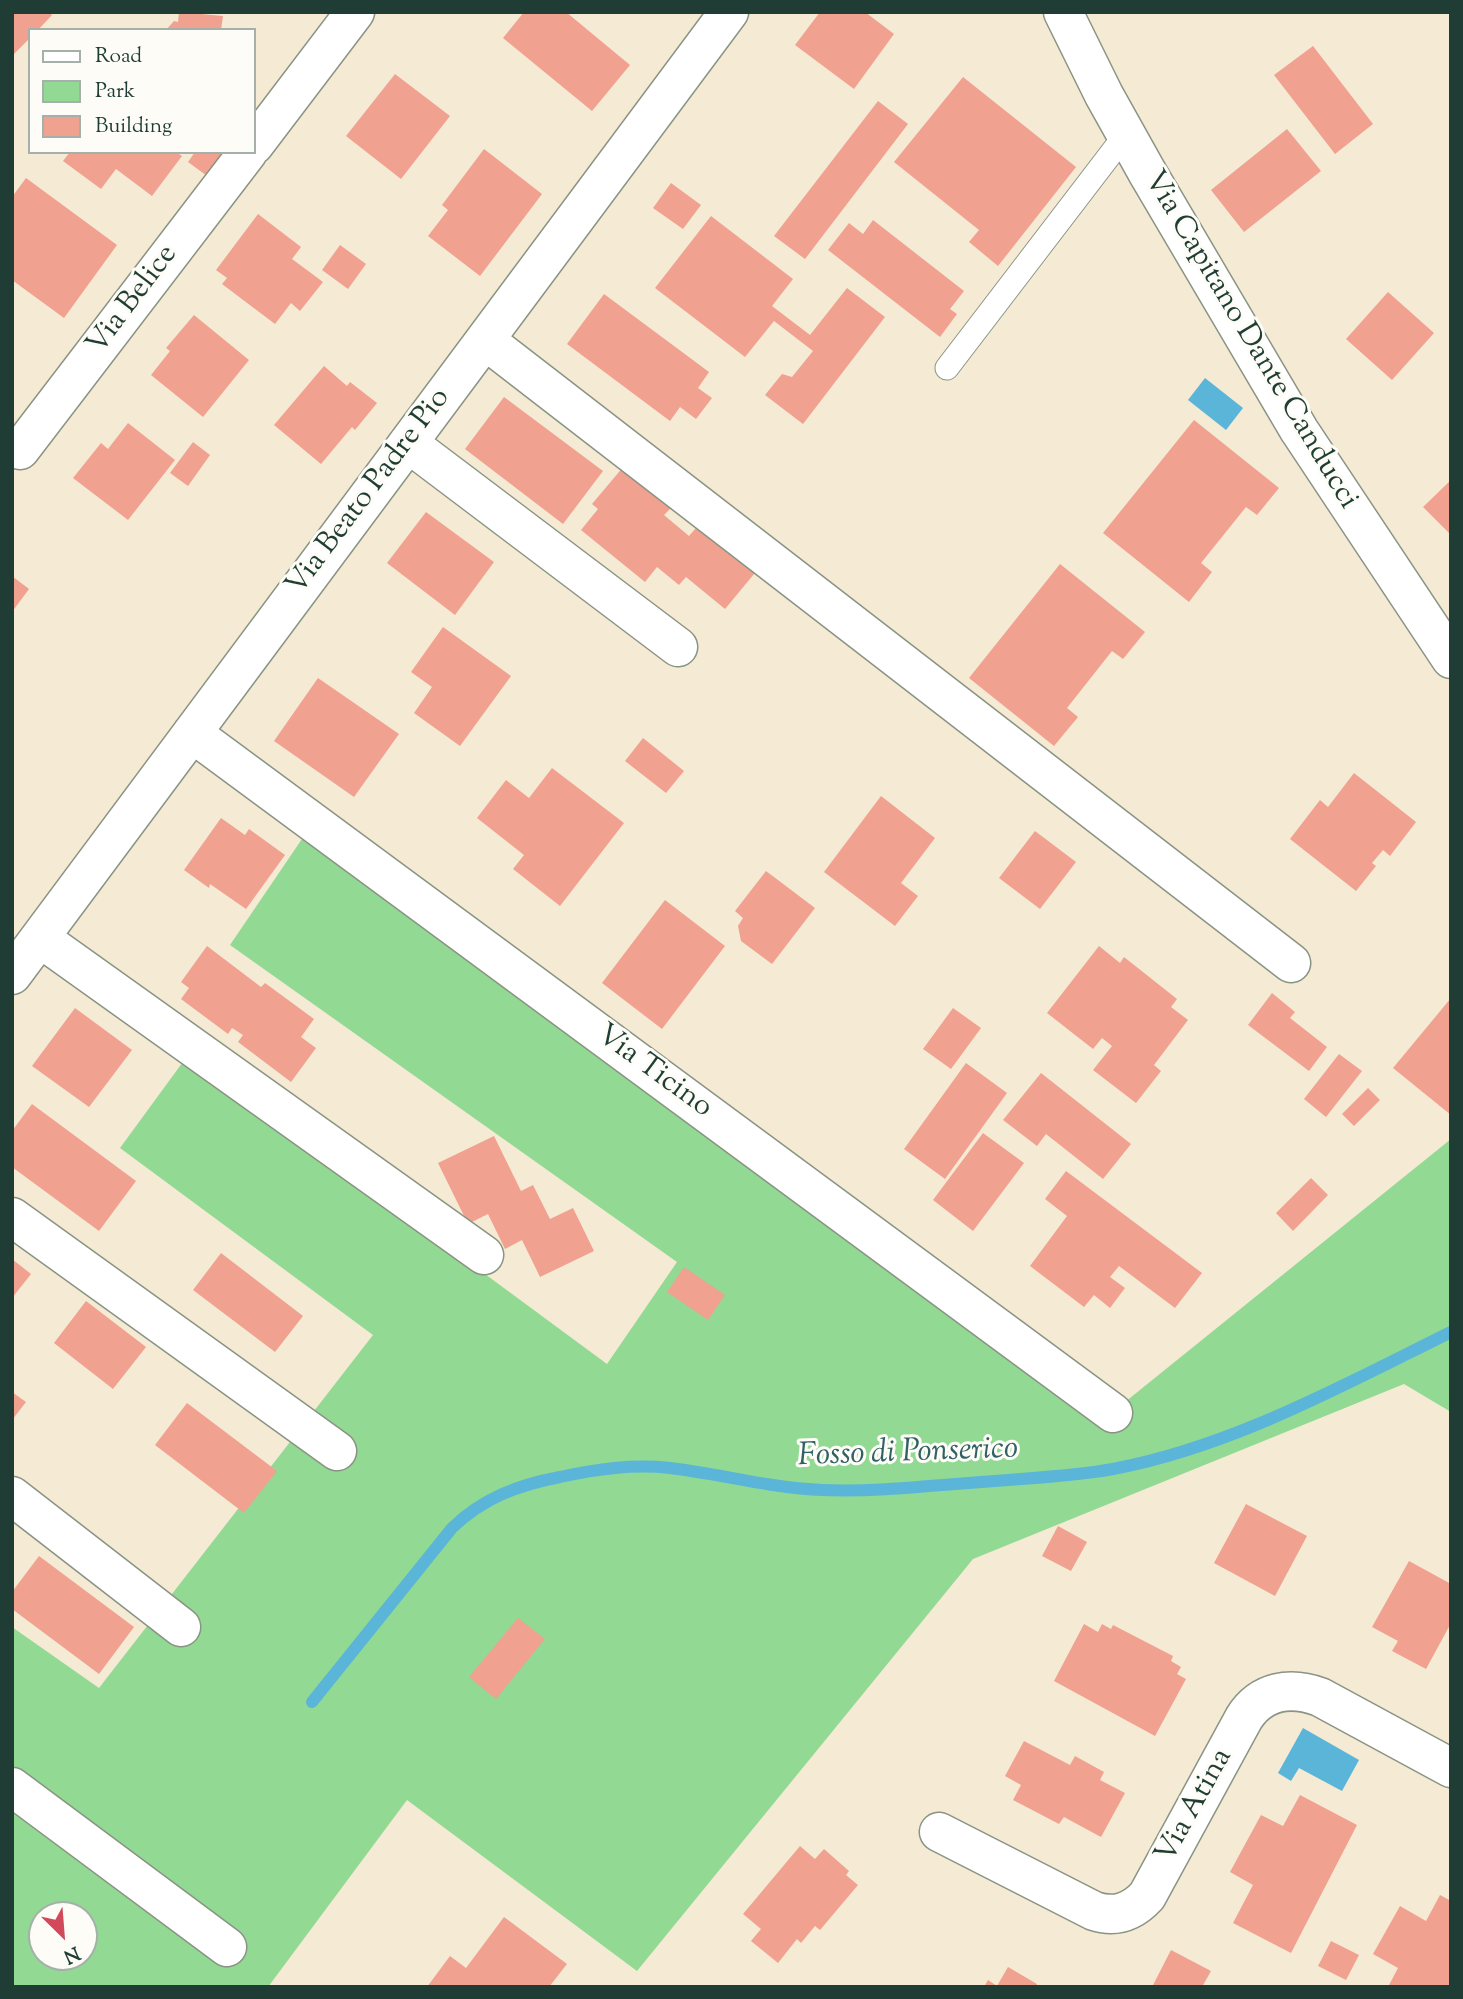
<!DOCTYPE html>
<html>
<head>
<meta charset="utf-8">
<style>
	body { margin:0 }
	#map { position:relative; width:1463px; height:1999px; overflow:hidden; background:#f5ead4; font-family:"Sorts Mill Goudy",serif }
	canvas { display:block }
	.frame { position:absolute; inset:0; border:14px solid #1f3d34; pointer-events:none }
	.legend { position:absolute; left:28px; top:28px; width:228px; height:126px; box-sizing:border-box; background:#fdfcf7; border:2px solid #a4b0a9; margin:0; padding:9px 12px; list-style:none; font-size:21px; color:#1f3d34 }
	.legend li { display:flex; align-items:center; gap:14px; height:35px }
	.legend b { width:35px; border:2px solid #a4b0a9 }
	.north { position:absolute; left:28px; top:1901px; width:70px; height:70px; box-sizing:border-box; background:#fdfcf7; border:2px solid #a4b0a9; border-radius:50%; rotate:155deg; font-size:19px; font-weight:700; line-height:28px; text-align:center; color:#1f3d34 }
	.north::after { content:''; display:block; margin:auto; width:24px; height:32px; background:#d1495b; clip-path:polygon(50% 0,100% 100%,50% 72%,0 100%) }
</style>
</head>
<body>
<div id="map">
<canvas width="1463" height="1999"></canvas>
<div class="frame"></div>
<ul class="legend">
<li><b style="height:9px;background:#fff"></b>Road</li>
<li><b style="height:19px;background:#92d993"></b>Park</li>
<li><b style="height:19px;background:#f1a18f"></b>Building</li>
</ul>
<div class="north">N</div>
</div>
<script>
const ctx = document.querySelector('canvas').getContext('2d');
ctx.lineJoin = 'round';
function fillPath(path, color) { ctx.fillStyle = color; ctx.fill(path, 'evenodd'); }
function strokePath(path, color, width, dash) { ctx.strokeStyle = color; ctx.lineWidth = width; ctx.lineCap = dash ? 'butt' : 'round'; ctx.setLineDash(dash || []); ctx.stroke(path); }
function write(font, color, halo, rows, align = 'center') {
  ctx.font = font + ' "Sorts Mill Goudy",serif'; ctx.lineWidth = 6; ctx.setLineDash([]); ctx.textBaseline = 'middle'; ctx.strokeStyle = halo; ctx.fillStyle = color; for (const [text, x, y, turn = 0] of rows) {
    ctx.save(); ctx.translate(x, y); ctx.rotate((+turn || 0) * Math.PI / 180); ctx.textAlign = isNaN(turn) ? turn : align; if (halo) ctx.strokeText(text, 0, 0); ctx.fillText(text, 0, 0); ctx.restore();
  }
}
fillPath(new Path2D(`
	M 304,836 L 1099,1423 L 1451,1139 L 1451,1412 L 1404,1384 L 973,1559 L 637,1971 L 407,1800 L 268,1987 L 12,1987 L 12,1627 L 99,1688 L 373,1335 L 120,1148 L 188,1055 L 607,1364 L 677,1262 L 230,945 ZM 42,1915 L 84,1915 L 84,1957 L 42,1957 Z`), '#92d993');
fillPath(new Path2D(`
	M 1205,378 L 1243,408 L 1226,430 L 1188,400 Z
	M 1303,1728 L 1359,1760 L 1342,1791 L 1299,1768 L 1291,1781 L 1278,1773 Z`), '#5ab5d8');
strokePath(new Path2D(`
	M 312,1702 L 452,1528 C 483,1498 518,1485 560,1477 C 597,1469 632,1464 670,1468 C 721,1474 771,1488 822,1490 C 875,1492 928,1486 981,1482 C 1025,1478 1070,1477 1113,1469 C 1231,1447 1344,1385 1451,1332`), '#5ab5d8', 12);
fillPath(new Path2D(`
	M 12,12 L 49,12 L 52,15 L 38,30 L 30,30 L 30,38 L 12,56 Z
	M 179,12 L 223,16 L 221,30 L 166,30 L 174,21 L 178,22 Z
	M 524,12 L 566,12 L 630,65 L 592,111 L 503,38 Z
	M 820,12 L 865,12 L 894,34 L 854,89 L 795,45 Z
	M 1313,46 L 1373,124 L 1335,154 L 1274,75 Z
	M 395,74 L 450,116 L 401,179 L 346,136 Z
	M 963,77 L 1076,167 L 998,266 L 969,242 L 979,230 L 894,162 Z
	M 878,101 L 908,124 L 805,259 L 774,236 Z
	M 1287,129 L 1321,171 L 1244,232 L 1211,190 Z
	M 484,149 L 542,194 L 480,276 L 428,236 L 448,210 L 442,205 Z
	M 70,152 L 176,152 L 182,156 L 152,196 L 116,169 L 101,189 L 63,161 Z
	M 195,152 L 235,152 L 214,181 L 188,162 Z
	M 26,178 L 117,245 L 64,318 L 12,280 L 12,197 Z
	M 671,183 L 701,205 L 683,229 L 653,208 Z
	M 258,214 L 301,247 L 292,259 L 323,282 L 300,311 L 291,303 L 275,324 L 222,284 L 227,278 L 216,270 Z
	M 711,216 L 793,279 L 772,306 L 810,335 L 847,288 L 885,317 L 803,424 L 765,395 L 782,374 L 792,377 L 813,351 L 774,321 L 745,357 L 655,288 Z
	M 873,220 L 964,291 L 950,309 L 957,314 L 940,337 L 828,250 L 849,223 L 863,234 Z
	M 340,245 L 366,264 L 348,289 L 322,270 Z
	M 1388,292 L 1434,333 L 1392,380 L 1346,339 Z
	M 604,294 L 709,372 L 698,388 L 712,398 L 696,419 L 680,407 L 670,421 L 567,344 Z
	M 194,315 L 249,360 L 203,417 L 151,375 L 170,351 L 166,348 Z
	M 324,366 L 347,386 L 350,382 L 377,403 L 355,430 L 352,427 L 321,464 L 274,425 Z
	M 504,397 L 603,471 L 563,524 L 465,449 Z
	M 1194,420 L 1279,488 L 1257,515 L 1246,507 L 1201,563 L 1212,572 L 1189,602 L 1103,533 Z
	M 128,423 L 175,460 L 128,520 L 73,478 L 101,443 L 108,449 Z
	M 193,442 L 210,455 L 188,486 L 170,473 Z
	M 624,466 L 673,506 L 664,515 L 689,536 L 702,521 L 759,568 L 725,609 L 686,577 L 679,585 L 657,567 L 645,582 L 581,530 L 598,509 L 592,504 Z
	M 1451,480 L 1451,535 L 1423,507 Z
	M 426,512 L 494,562 L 455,615 L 387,563 Z
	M 1060,564 L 1145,632 L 1123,659 L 1112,651 L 1067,708 L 1078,717 L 1054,746 L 969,678 Z
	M 12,576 L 29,589 L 12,612 Z
	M 443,627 L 511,676 L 460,746 L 414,713 L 432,687 L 411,672 Z
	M 318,678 L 399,734 L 354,797 L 274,741 Z
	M 643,738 L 684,771 L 666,793 L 625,761 Z
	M 552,768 L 624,823 L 560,906 L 513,869 L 524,855 L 477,818 L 506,780 L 529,798 Z
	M 1354,773 L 1416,822 L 1390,856 L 1383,850 L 1372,863 L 1376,866 L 1356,891 L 1290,839 L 1320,800 L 1328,807 Z
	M 881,796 L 935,838 L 901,883 L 918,896 L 895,926 L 824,872 Z
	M 221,818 L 245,835 L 249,829 L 285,855 L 246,909 L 210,884 L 209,888 L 184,870 Z
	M 1035,831 L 1076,862 L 1040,909 L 999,878 Z
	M 766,871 L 815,908 L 772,964 L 741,941 L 738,926 L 743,918 L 735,911 Z
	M 665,900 L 725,946 L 662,1029 L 602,983 Z
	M 207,946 L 261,987 L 265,983 L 314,1019 L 301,1037 L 316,1048 L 291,1082 L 238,1042 L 243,1035 L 232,1028 L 228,1034 L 181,999 L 189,988 L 181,982 Z
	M 1099,946 L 1120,963 L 1124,957 L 1177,999 L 1171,1007 L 1188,1020 L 1154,1065 L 1161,1071 L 1136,1103 L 1093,1070 L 1112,1046 L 1102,1038 L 1093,1049 L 1047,1013 Z
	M 1272,993 L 1295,1012 L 1290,1018 L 1327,1047 L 1309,1071 L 1248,1025 Z
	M 1451,998 L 1451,1115 L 1393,1068 Z
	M 75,1008 L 132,1050 L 89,1107 L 32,1066 Z
	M 953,1008 L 981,1028 L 951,1069 L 923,1049 Z
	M 1339,1054 L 1362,1071 L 1326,1117 L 1304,1099 Z
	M 966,1063 L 1007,1093 L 945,1179 L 904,1149 Z
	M 1041,1073 L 1131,1144 L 1103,1179 L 1046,1134 L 1037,1146 L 1003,1120 Z
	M 1368,1088 L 1380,1100 L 1354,1126 L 1342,1114 Z
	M 32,1104 L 136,1181 L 99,1231 L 12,1167 L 12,1131 Z
	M 983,1133 L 1024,1163 L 973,1231 L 933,1200 Z
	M 494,1136 L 521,1191 L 533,1185 L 550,1219 L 573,1208 L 594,1251 L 540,1277 L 522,1240 L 505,1249 L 488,1214 L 468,1224 L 438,1163 Z
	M 1066,1171 L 1202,1273 L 1175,1308 L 1119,1266 L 1110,1277 L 1125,1288 L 1110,1308 L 1094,1295 L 1084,1307 L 1030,1266 L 1067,1216 L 1045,1199 Z
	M 1311,1178 L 1328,1195 L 1293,1231 L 1276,1213 Z
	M 221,1253 L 303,1316 L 275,1352 L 193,1290 Z
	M 12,1259 L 31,1274 L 12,1298 Z
	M 684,1267 L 725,1295 L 708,1320 L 667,1292 Z
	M 86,1301 L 146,1347 L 113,1389 L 54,1343 Z
	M 12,1392 L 26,1402 L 12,1420 Z
	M 187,1403 L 277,1471 L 244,1513 L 155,1445 Z
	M 1246,1504 L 1307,1536 L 1275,1596 L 1214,1563 Z
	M 1058,1526 L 1087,1542 L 1071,1571 L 1042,1556 Z
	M 39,1556 L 134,1627 L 99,1674 L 12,1609 L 12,1592 Z
	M 1409,1561 L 1451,1584 L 1451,1623 L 1426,1669 L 1392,1651 L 1398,1641 L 1372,1627 Z
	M 518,1618 L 545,1639 L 496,1699 L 469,1677 Z
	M 1084,1624 L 1098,1632 L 1102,1624 L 1111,1629 L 1113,1625 L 1173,1656 L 1171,1661 L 1181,1667 L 1177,1674 L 1186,1679 L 1155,1736 L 1054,1681 Z
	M 1024,1741 L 1070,1765 L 1075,1756 L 1104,1772 L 1100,1780 L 1125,1793 L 1101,1837 L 1064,1817 L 1059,1824 L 1013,1800 L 1021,1785 L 1005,1776 Z
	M 1300,1795 L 1357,1825 L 1291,1953 L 1233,1923 L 1253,1885 L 1230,1872 L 1261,1815 L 1283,1826 Z
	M 800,1846 L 815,1859 L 824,1849 L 849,1871 L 846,1875 L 858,1885 L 820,1930 L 815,1926 L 801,1943 L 797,1939 L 778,1963 L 751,1941 L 761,1929 L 743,1914 Z
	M 1440,1895 L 1451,1901 L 1451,1987 L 1388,1987 L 1398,1968 L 1373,1954 L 1400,1906 L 1426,1921 Z
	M 504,1917 L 567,1964 L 549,1987 L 427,1987 L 450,1956 L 466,1968 Z
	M 1331,1941 L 1359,1955 L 1346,1980 L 1318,1966 Z
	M 1171,1950 L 1211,1971 L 1202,1987 L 1152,1987 Z
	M 1008,1967 L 1037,1984 L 1036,1987 L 984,1987 L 988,1980 L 997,1986 Z`), '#f1a18f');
const service = new Path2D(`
	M 947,368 L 1126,134`);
const minor = new Path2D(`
	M 1063,12 L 1104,95 L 1147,172 L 1299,430 L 1451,659
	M 254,145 L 355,12
	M 485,340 L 1291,963
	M 408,443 L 678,647
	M 20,450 L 248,152
	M 192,733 L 1113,1413
	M 40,938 L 484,1255
	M 12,975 L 729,12
	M 12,1217 L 337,1451
	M 12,1496 L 181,1627
	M 12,1787 L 227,1947
	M 939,1832 L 1094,1911 C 1115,1918 1132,1912 1147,1896 L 1244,1718 C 1261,1691 1290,1686 1320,1697 L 1451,1768`);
strokePath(service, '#8a9484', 25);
strokePath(minor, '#8a9484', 41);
strokePath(service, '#fff', 23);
strokePath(minor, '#fff', 38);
write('30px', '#1f3d34', '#fdfcf7', [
	["Via Belice",134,301,-53],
	["Via Capitano Dante Canducci",1249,341,59],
	["Via Beato Padre Pio",370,493,-53],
	["Via Ticino",653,1073,36],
	["Via Atina",1196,1807,-61]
]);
write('italic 32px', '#316165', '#fdfcf7', [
	["Fosso di Ponserico",908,1455,-2]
]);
</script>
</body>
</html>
